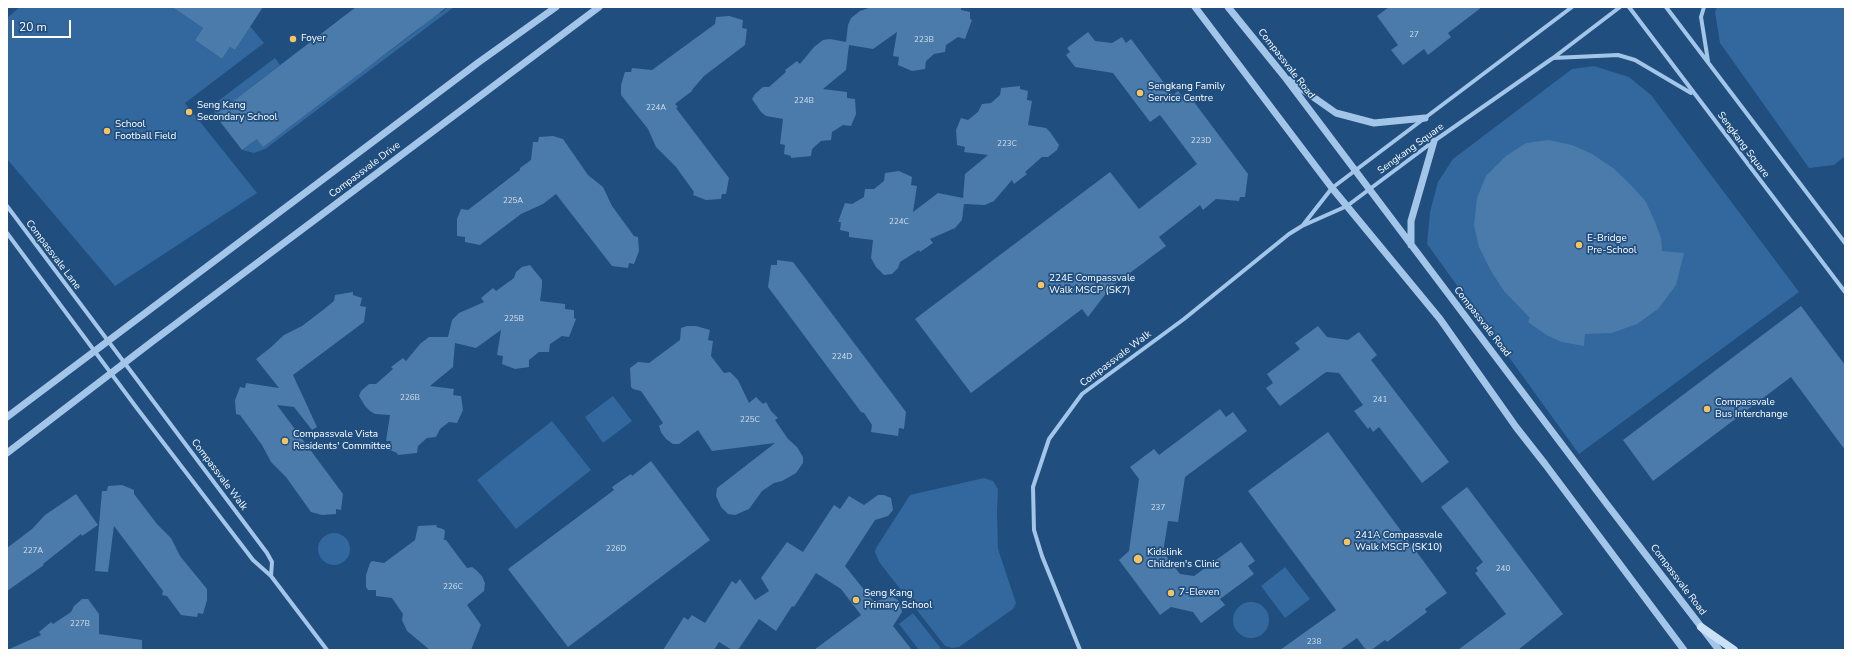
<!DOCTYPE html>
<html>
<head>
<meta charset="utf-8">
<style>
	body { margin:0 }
	#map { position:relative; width:1852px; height:657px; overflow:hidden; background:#1f4e7f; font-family:"Nunito Sans",sans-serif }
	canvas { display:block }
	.frame { position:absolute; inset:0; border:8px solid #fff; pointer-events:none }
	.scale { position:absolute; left:12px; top:20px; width:59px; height:18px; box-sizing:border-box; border:2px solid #fff; border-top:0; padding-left:5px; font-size:12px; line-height:14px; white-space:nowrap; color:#fff; -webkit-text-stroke:3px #1f4e7f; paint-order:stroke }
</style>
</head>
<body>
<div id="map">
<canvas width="1852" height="657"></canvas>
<div class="frame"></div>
<div class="scale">20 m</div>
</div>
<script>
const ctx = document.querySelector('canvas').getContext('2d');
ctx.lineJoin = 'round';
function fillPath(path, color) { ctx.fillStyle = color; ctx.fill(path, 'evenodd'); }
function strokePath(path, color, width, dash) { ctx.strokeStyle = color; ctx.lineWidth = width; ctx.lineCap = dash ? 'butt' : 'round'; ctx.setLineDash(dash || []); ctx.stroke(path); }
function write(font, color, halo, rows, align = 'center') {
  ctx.font = font + ' "Nunito Sans",sans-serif'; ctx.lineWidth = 3.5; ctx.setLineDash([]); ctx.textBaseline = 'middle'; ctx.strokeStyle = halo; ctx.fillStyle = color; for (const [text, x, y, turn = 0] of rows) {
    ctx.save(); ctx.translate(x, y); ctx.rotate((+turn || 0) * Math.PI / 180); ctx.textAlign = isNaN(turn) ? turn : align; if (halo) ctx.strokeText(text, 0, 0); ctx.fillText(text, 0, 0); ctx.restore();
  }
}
fillPath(new Path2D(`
	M 20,7 L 172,7 L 203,28 L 195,40 L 222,59 L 230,47 L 235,50 L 250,26 L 264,43 L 185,103 L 257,193 L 115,286 L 7,159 L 7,18 Z
	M 437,7 L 441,13 L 448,7 L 454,7 L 265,149 L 254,153 L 242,150 L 257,139 L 379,59 L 419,29 Z
	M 1717,7 L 1845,7 L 1845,156 L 1834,165 L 1809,168 L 1720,43 L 1715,12 Z
	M 275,58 L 280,65 L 215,115 L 213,108 L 218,101 Z
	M 1594,66 L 1629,77 L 1651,95 L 1799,292 L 1579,454 L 1427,244 L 1430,212 L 1438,182 L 1453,159 L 1572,69 Z
	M 613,396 L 632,421 L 603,443 L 585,417 Z
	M 552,421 L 591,470 L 516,529 L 477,480 Z
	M 984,478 L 993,481 L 998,489 L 997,512 L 998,549 L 1016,603 L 1013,609 L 959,647 L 952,648 L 945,646 L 879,562 L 875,552 L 876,548 L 910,495 Z
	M318 549a16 16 0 1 1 32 0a16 16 0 1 1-32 0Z
	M 1285,567 L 1310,599 L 1285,618 L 1261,586 Z
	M1233 620a18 18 0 1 1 36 0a18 18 0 1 1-36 0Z
	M 913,613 L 942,650 L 919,650 L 899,624 Z`), '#32689d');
fillPath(new Path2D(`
	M 172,7 L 263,7 L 235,50 L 230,47 L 222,59 L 195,40 L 203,28 Z
	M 356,7 L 447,7 L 263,147 L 257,139 L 242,150 L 215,115 Z
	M 871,7 L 961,7 L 961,10 L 970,12 L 970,19 L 972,20 L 965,39 L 958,37 L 946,45 L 945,52 L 934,54 L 926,61 L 925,69 L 912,71 L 898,65 L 899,57 L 893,56 L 897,32 L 873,49 L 849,45 L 846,70 L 823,89 L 847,92 L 847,98 L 855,99 L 856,114 L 851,126 L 843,125 L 832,132 L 831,140 L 821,141 L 812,149 L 811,156 L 791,158 L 791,156 L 784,154 L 785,145 L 780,144 L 783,119 L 766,116 L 761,112 L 752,99 L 755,94 L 763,87 L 769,87 L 786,72 L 785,70 L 797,61 L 800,64 L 814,47 L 823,40 L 830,39 L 846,42 L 848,25 L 851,18 L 860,11 Z
	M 1389,7 L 1482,7 L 1448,33 L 1451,37 L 1428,55 L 1424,49 L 1403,65 L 1391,50 L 1398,45 L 1377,16 Z
	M 729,16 L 743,20 L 742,28 L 747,29 L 745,45 L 704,76 L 692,90 L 692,91 L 675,104 L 678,107 L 676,108 L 729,178 L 726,194 L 722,194 L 721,199 L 706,200 L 693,195 L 694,192 L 676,167 L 656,147 L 648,129 L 621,95 L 621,85 L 625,72 L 631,72 L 632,68 L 652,70 L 715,24 L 716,17 Z
	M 1088,32 L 1095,41 L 1112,43 L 1122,37 L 1126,43 L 1131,39 L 1173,95 L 1178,91 L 1183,98 L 1188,94 L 1248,174 L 1245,197 L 1240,197 L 1239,201 L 1216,199 L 1203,210 L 1200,205 L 1159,237 L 1166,246 L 1111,287 L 1088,317 L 1082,309 L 971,393 L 915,319 L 1110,172 L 1139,209 L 1197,164 L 1160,115 L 1150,122 L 1113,73 L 1075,67 L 1066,55 L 1070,52 L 1067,48 Z
	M 1020,86 L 1020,89 L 1028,91 L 1027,100 L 1032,101 L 1028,125 L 1046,128 L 1050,132 L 1059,145 L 1057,150 L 1048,157 L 1042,157 L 1025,172 L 1027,174 L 1014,184 L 1012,180 L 994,201 L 985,205 L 964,204 L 962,220 L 955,228 L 930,239 L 933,243 L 920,252 L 919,250 L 900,262 L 898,268 L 892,274 L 884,275 L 876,267 L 871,258 L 873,240 L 849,237 L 849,232 L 840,230 L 841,222 L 838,222 L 845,203 L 852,204 L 864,197 L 865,189 L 874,189 L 884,181 L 885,173 L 899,171 L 912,177 L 911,185 L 917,186 L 913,212 L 938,193 L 963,198 L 965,174 L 988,155 L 964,152 L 965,147 L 957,145 L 956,130 L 961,118 L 968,120 L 978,112 L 982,104 L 991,103 L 1000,95 L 1001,88 Z
	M 553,136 L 563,139 L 588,175 L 603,187 L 612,206 L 634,236 L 638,237 L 639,251 L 634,264 L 629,263 L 628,268 L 612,266 L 556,194 L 543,204 L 521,214 L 480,245 L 465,242 L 465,237 L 457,236 L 457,219 L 461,209 L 468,210 L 520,170 L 520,168 L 531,160 L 533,142 L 538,142 L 539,137 Z
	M 1548,140 L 1572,145 L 1592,154 L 1613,168 L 1631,185 L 1646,202 L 1655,222 L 1661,238 L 1662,251 L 1684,253 L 1676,285 L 1658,309 L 1637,324 L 1612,333 L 1585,334 L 1584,346 L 1562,342 L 1548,336 L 1528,322 L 1530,318 L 1504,291 L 1491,271 L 1479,247 L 1474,225 L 1477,198 L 1486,176 L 1506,156 L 1526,143 Z
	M 777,260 L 793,262 L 906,412 L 904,429 L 899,428 L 898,436 L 871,432 L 872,425 L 864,413 L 861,412 L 768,287 L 771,265 L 777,265 Z
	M 530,265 L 542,280 L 542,286 L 540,301 L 565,304 L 565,309 L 574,310 L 574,318 L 576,319 L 569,337 L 562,336 L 550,344 L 549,352 L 539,352 L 529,360 L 529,367 L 515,369 L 502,364 L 503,356 L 497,355 L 501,330 L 476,348 L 455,343 L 453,367 L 430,386 L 454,389 L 453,395 L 461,396 L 463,410 L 457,423 L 449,422 L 440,429 L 436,437 L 427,438 L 418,446 L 417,453 L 398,455 L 397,453 L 390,450 L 391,441 L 386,441 L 390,415 L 375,414 L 370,411 L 365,406 L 359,396 L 361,391 L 369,384 L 376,384 L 393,369 L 391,367 L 403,358 L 406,361 L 420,344 L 429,337 L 448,337 L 452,320 L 459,313 L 484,302 L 481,298 L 493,288 L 496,291 L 514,278 L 516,272 L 522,267 Z
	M 353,292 L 353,295 L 362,298 L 360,306 L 366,307 L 364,322 L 293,375 L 317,427 L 312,430 L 294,407 L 277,405 L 343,494 L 341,510 L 336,509 L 336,514 L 322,515 L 311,512 L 286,477 L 271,462 L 262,445 L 240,415 L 236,414 L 235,400 L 240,387 L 245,388 L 246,383 L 279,388 L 256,359 L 270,348 L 284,335 L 302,326 L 323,310 L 334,301 L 335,295 Z
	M 1801,306 L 1845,365 L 1845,450 L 1791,377 L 1653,481 L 1623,440 Z
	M 687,326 L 696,326 L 710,330 L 708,340 L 713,341 L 711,356 L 724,373 L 730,372 L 738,380 L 749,403 L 756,397 L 763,404 L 766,402 L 771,411 L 778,418 L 775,420 L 788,439 L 797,447 L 803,457 L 803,463 L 796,473 L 782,481 L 774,483 L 762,491 L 749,509 L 735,515 L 728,514 L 721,507 L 716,496 L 717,488 L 775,443 L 712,451 L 698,430 L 679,444 L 673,444 L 666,439 L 661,432 L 659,426 L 663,423 L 641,391 L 633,389 L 631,387 L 630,368 L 638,362 L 649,363 L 680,340 L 681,328 Z
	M 1318,326 L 1327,337 L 1348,340 L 1359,332 L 1377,355 L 1371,360 L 1449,462 L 1422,483 L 1379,427 L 1373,432 L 1370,427 L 1368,429 L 1354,411 L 1363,405 L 1339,373 L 1326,372 L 1280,406 L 1266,388 L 1273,383 L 1267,374 L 1300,349 L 1295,343 Z
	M 1220,409 L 1226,417 L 1233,412 L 1247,431 L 1185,477 L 1178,522 L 1168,521 L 1163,552 L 1180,574 L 1194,576 L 1241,542 L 1255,561 L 1248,566 L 1254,574 L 1220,599 L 1225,605 L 1201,623 L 1193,612 L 1171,607 L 1160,615 L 1119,560 L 1129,551 L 1139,479 L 1130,467 L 1154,449 L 1159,455 Z
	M 1328,432 L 1447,593 L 1425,609 L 1427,612 L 1387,642 L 1385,640 L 1371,650 L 1366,650 L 1357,638 L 1340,650 L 1280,650 L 1336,610 L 1248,491 Z
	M 651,461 L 710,540 L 568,647 L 508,569 L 614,490 L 612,487 L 622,480 L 631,474 L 632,476 Z
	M 122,485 L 134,490 L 134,494 L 157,524 L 171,538 L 180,556 L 207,589 L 207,600 L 203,614 L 198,613 L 197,617 L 181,615 L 167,596 L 162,595 L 163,591 L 114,526 L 108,572 L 95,571 L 102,491 L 107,491 L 108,486 Z
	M 1467,487 L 1563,614 L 1518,650 L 1458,650 L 1506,614 L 1475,573 L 1478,571 L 1476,568 L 1483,562 L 1441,507 Z
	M 76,494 L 98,525 L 82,536 L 81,534 L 43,564 L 44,565 L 7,591 L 7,548 L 32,529 L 45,515 Z
	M 878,495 L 884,495 L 891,498 L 893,510 L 888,516 L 875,520 L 845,566 L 874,602 L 891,596 L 898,600 L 901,606 L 902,612 L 893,626 L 912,650 L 814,650 L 861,615 L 841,589 L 816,573 L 794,607 L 792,606 L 776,631 L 759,619 L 738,650 L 732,650 L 719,642 L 714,650 L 663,650 L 684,617 L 688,620 L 692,615 L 705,623 L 732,581 L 736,584 L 740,579 L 755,600 L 769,591 L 761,578 L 787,542 L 803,552 L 834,505 L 840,509 L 849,496 L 864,505 Z
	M 437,525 L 436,527 L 443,529 L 445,531 L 444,540 L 446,540 L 467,568 L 472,567 L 476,570 L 482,576 L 485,583 L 484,591 L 467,605 L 481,625 L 471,650 L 430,650 L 407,631 L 402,620 L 403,614 L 392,598 L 376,596 L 376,590 L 368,590 L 366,587 L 366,575 L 370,563 L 372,561 L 384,563 L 415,540 L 418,526 Z
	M 82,599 L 88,599 L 99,614 L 99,634 L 142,640 L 142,650 L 7,650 L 41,635 L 39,632 L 51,622 L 53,624 L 71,612 L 74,606 Z`), '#4b7baa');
strokePath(new Path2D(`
	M 1629,7 L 1845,292
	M 1666,7 L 1845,243
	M 1704,7 L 1701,17 L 1708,61
	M 1553,58 L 1618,55 L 1635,60 L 1691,93
	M 7,206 L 267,553 L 272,562 L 271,576
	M 1303,225 L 1332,188 L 1572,7
	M 7,233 L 136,407 L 253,560 L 271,576 L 327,650
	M 1080,650 L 1042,556 L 1034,530 L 1033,487 L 1049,439 L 1082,394 L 1184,319 L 1289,234 L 1302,226 L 1347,206 L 1434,141 L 1553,58 L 1620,7`), '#a3c6e8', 4);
strokePath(new Path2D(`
	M 1195,7 L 1332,188 L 1440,319 L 1516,427 L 1545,464 L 1684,650
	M 1228,7 L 1284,76 L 1606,503 L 1719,650
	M 1289,80 L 1336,113 L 1374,123 L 1425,118
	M 1411,245 L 1411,221 L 1434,141
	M 7,417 L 479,62 L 556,7
	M 7,453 L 153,341 L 599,7`), '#a3c6e8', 7);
strokePath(new Path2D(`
	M 1701,627 L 1734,650`), '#cde1f6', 8);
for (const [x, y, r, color] of [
	[293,39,4,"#f6c363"],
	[1140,93,4,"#f6c363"],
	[189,112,4,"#f6c363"],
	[107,131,4,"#f6c363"],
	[1579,245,4,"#f6c363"],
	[1041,285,4,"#f6c363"],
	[1707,409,4,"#f6c363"],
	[285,441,4,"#f6c363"],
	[1347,542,4,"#f6c363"],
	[1138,559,5,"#f6c363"],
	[1171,593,4,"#f6c363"],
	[856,600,4,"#f6c363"]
]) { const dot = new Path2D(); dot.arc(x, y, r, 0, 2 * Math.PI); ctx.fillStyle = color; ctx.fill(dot); strokePath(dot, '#1f4e7f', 1.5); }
write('8px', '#d2deea', null, [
	["27",1414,35],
	["223B",924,40],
	["224B",804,101],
	["224A",656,108],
	["223D",1201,141],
	["223C",1007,144],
	["225A",513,201],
	["224C",899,222],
	["225B",514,319],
	["224D",842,357],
	["226B",410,398],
	["241",1380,400],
	["225C",750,420],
	["237",1158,508],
	["226D",616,549],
	["227A",33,551],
	["240",1503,569],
	["226C",453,587],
	["227B",80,624],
	["238",1314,642]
]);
write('10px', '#fff', '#1f4e7f', [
	["Foyer",301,39],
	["Sengkang Family",1148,87],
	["Service Centre",1148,99],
	["Seng Kang",197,106],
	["Secondary School",197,118],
	["School",115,125],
	["Football Field",115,137],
	["E-Bridge",1587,239],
	["Pre-School",1587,251],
	["224E Compassvale",1049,279],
	["Walk MSCP (SK7)",1049,291],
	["Compassvale",1715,403],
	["Bus Interchange",1715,415],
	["Compassvale Vista",293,435],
	["Residents' Committee",293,447],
	["241A Compassvale",1355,536],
	["Walk MSCP (SK10)",1355,548],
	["Kidslink",1147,553],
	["Children's Clinic",1147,565],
	["7-Eleven",1179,593],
	["Seng Kang",864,594],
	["Primary School",864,606]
], 'left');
write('10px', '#fff', '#1f4e7f', [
	["Compassvale Road",1286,64,52],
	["Sengkang Square",1743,145,53],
	["Sengkang Square",1411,149,-36],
	["Compassvale Drive",365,170,-37],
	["Compassvale Lane",53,255,53],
	["Compassvale Road",1482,322,52],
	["Compassvale Walk",1116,359,-37],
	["Compassvale Walk",219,475,53],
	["Compassvale Road",1678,580,53]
]);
</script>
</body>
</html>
